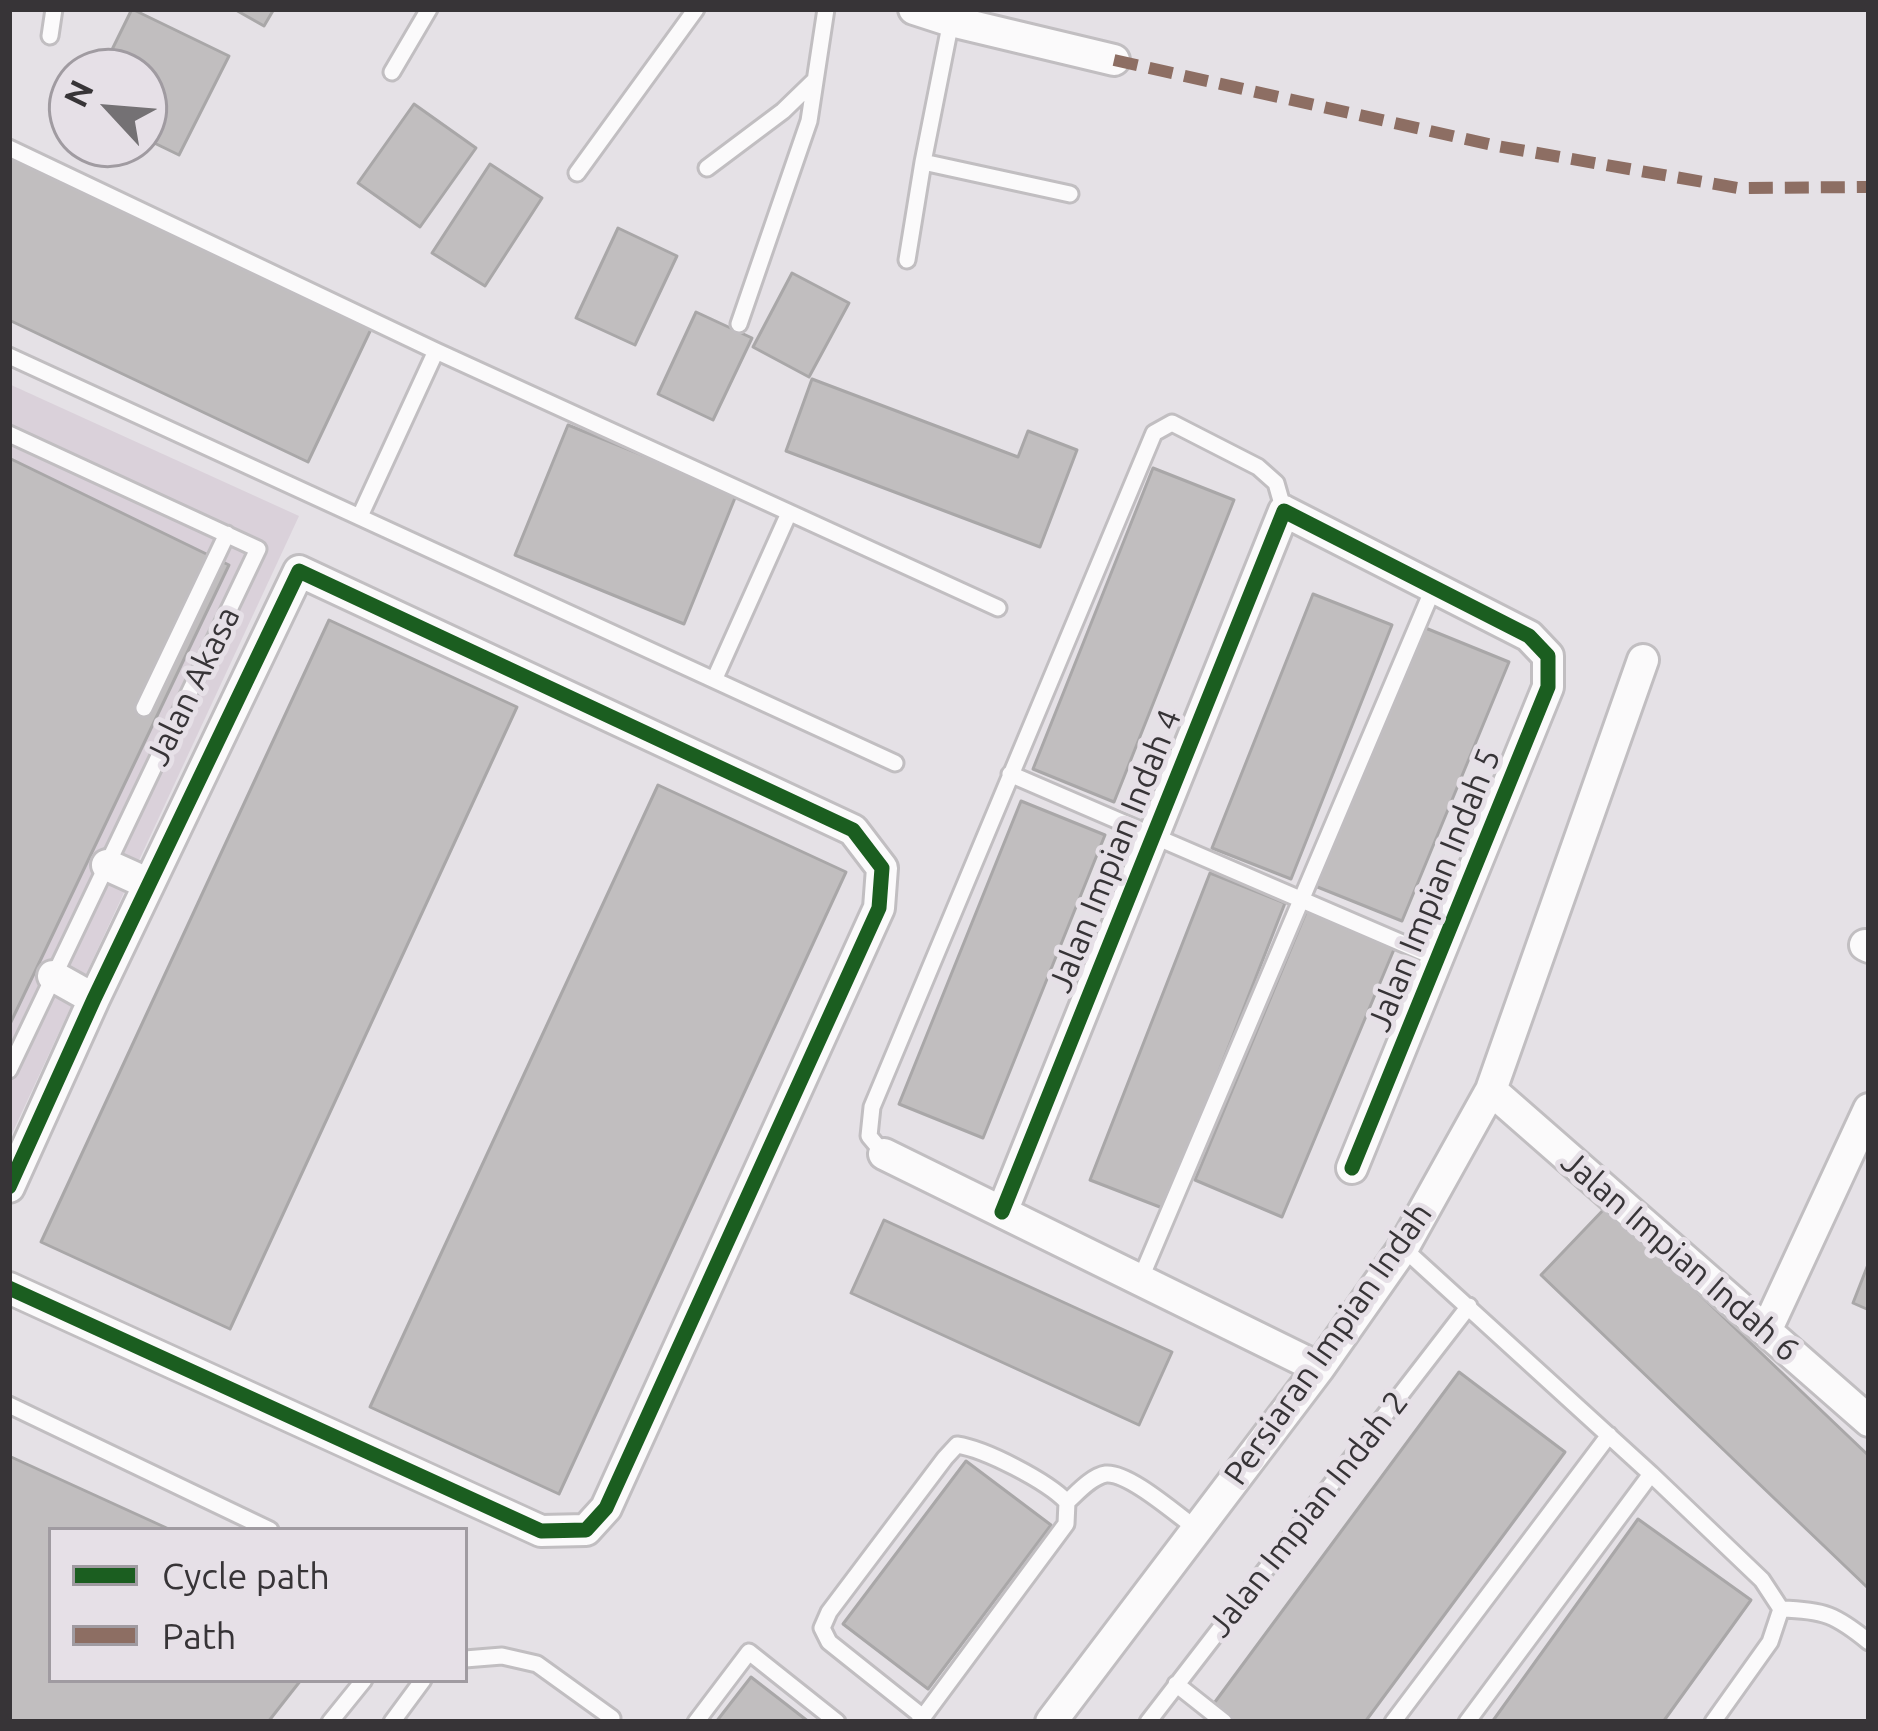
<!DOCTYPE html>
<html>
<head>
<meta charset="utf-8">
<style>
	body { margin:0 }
	#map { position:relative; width:1878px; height:1731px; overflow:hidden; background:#e5e1e6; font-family:Ubuntu,sans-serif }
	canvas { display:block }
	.frame { position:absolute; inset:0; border:12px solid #373437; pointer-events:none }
	.legend { position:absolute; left:48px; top:1527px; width:420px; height:156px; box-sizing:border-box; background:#e6e0e7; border:3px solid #a09ba1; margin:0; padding:15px 21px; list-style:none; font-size:36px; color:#373437 }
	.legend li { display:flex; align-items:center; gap:24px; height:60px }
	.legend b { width:60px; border:3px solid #a09ba1 }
	.north { position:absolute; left:48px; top:48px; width:120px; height:120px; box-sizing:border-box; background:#e6e0e7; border:3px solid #a09ba1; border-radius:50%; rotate:296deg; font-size:33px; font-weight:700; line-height:48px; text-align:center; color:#373437 }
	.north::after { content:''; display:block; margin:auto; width:42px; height:54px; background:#747174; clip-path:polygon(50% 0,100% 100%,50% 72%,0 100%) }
</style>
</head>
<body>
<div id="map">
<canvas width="1878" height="1731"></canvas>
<div class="frame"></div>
<ul class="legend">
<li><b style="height:15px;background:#1b5e20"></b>Cycle path</li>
<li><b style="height:15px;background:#8d6e63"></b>Path</li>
</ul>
<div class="north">N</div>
</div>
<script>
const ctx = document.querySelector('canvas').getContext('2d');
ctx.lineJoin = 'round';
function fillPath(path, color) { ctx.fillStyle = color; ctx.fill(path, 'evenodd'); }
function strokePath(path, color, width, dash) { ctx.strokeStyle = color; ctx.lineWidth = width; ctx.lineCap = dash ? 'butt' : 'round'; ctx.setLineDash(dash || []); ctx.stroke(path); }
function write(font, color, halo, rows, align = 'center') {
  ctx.font = font + ' Ubuntu,sans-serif'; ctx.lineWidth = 10; ctx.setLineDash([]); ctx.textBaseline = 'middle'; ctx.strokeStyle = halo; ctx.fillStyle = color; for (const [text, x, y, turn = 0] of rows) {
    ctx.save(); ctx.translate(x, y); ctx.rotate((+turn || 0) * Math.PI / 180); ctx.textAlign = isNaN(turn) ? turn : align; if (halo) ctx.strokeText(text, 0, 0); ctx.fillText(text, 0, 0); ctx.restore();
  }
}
fillPath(new Path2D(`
	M 9,384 L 299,516 L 9,1140 Z`), '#dad1da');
const building = new Path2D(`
	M 132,9 L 229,56 L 179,155 L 144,138 L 144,72 L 101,72 Z
	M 234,9 L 274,9 L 264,26 Z
	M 414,104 L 476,148 L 420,227 L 358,183 Z
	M 9,152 L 373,325 L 308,462 L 9,320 Z
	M 490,164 L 542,198 L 485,286 L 432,253 Z
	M 618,228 L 677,256 L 635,345 L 576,318 Z
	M 792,273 L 849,303 L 809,377 L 753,347 Z
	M 696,312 L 752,338 L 713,420 L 658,394 Z
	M 812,379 L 1018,457 L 1028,431 L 1077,450 L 1040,547 L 786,451 Z
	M 568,425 L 737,493 L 684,624 L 515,555 Z
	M 9,458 L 229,565 L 9,1026 Z
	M 1153,468 L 1234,500 L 1114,802 L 1033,769 Z
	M 1313,594 L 1392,625 L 1291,879 L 1212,848 Z
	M 329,620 L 517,707 L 230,1329 L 41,1242 Z
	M 1423,627 L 1509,662 L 1402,921 L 1315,886 Z
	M 658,785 L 846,872 L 559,1494 L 370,1407 Z
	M 1021,801 L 1105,835 L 983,1138 L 899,1104 Z
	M 1210,873 L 1285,903 L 1165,1209 L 1090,1180 Z
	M 1307,910 L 1395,947 L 1282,1217 L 1195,1180 Z
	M 1607,1206 L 1869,1456 L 1869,1589 L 1541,1275 Z
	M 884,1220 L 1172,1352 L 1139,1425 L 851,1293 Z
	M 1869,1262 L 1869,1310 L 1853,1303 Z
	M 1459,1372 L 1565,1452 L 1365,1722 L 1234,1722 L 1212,1706 Z
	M 9,1456 L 171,1530 L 51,1530 L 51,1680 L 301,1680 L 268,1722 L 9,1722 Z
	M 966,1461 L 1051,1525 L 928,1689 L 843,1624 Z
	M 1638,1519 L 1751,1600 L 1663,1722 L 1492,1722 Z
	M 751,1677 L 809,1722 L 716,1722 Z`);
fillPath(building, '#c1bebf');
strokePath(building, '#a9a7a8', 3);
const lane = new Path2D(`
	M 50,36 L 54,9
	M 392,72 L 429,9
	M 9,148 L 436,351 L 998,608
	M 923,162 L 1070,194
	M 707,168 L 783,111 L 815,80
	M 577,173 L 696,9
	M 907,260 L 923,162 L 951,21
	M 739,324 L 809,121 L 826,9
	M 9,356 L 895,763
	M 9,434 L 258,549 L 9,1070
	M 360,516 L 436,351
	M 715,678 L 789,513
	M 144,708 L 227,534
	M 1010,774 L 1439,959
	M 884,1154 L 869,1136 L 872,1107 L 1154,433 L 1172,423 L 1258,467 L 1276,483 L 1284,511
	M 1403,1248 L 1651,1474 L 1762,1580 L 1781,1609
	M 1140,1280 L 1433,589
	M 9,1405 L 270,1530
	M 1067,1502 C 1077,1493 1092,1476 1106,1474 C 1129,1472 1177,1515 1197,1529
	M 1781,1609 C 1824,1610 1836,1615 1869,1642
	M 465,1659 L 502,1656 L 537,1664 L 612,1718 L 610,1722
	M 1176,1684 L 1224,1722
	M 330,1722 L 364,1680
	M 392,1722 L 423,1680
	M 696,1722 L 749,1652 L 837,1722
	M 919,1722 L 923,1717 L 1066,1524 L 1067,1502 C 1047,1481 985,1449 957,1445 L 945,1458 L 829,1612 L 822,1628 L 829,1642 L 923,1717
	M 1148,1722 L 1469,1306
	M 1393,1722 L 1609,1435
	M 1467,1722 L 1651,1474
	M 1713,1722 L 1770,1642 L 1781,1609`);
const street = new Path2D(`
	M 914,9 L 951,21 L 1114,60
	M 107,865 L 149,884
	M 1865,945 L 1869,947
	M 53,976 L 94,999
	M 1491,1090 L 1869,1421
	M 884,1154 L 1319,1368
	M 9,1187 L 94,999 L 299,571 L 853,830 L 882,868 L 879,908 L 606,1508 L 586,1530 L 541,1531 L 9,1288
	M 1002,1212 L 1284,511 L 1529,636 L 1548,656 L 1548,687 L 1352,1168
	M 1766,1331 L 1869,1109
	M 1051,1722 L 1319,1368 L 1403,1248 L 1491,1090 L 1643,660`);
strokePath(lane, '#c1bec1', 21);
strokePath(street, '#c1bec1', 36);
strokePath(lane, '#fbfafb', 15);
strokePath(street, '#fbfafb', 30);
strokePath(new Path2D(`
	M 1114,60 L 1497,146 L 1738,188 L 1869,187`), '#8d6e63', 12, [24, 12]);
strokePath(new Path2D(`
	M 9,1187 L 94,999 L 299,571 L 853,830 L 882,868 L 879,908 L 606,1508 L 586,1530 L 541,1531 L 9,1288
	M 1002,1212 L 1284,511 L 1529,636 L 1548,656 L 1548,687 L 1352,1168`), '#1b5e20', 15);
write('33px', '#373437', '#e6e0e7', [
	["Jalan Akasa",193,686,-64],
	["Jalan Impian Indah 4",1115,851,-68],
	["Jalan Impian Indah 5",1434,890,-68],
	["Jalan Impian Indah 6",1680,1256,41],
	["Persiaran Impian Indah",1328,1344,-55],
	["Jalan Impian Indah 2",1308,1514,-52]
]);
</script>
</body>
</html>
